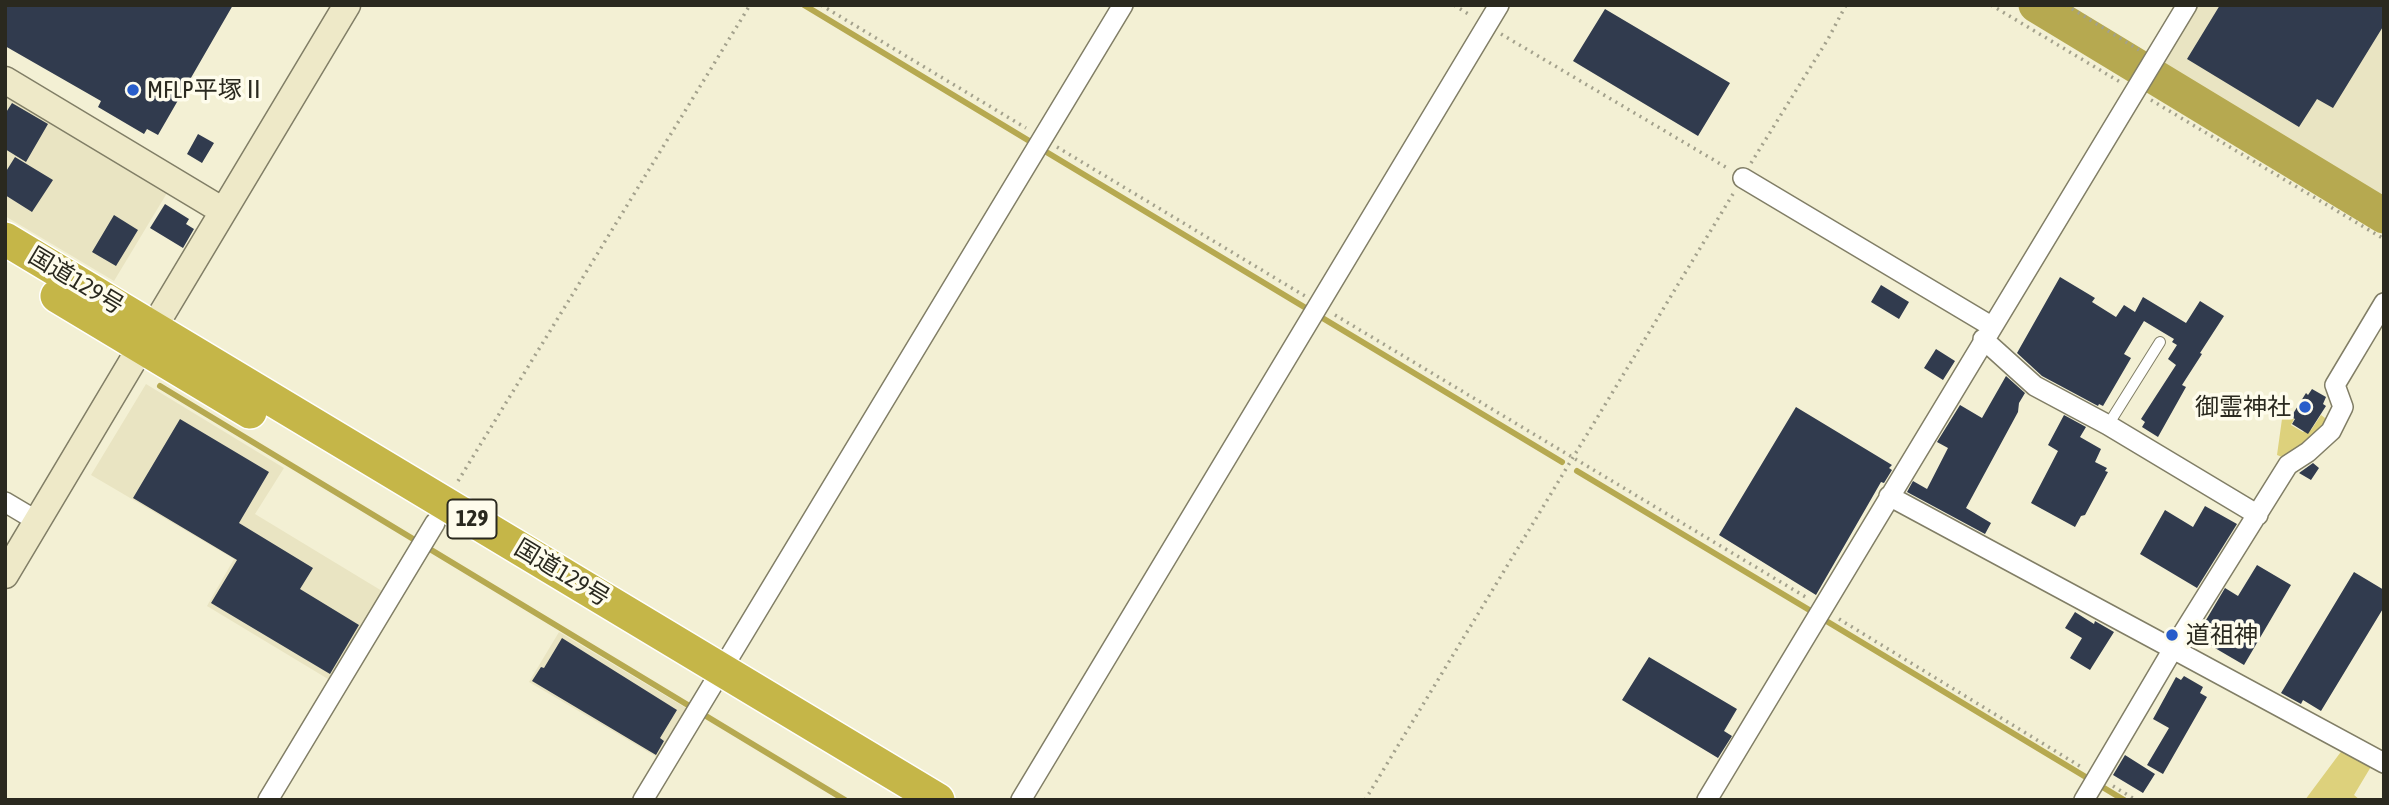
<!DOCTYPE html>
<html>
<head>
<meta charset="utf-8">
<style>
	body { margin:0 }
	#map { position:relative; width:2389px; height:805px; overflow:hidden; background:#f3f0d4; font-family:"Asap Condensed",sans-serif }
	canvas { display:block }
	.frame { position:absolute; inset:0; border:7px solid #2a291f; pointer-events:none }
</style>
</head>
<body>
<div id="map">
<canvas width="2389" height="805"></canvas>
<div class="frame"></div>
</div>
<script>
const ctx = document.querySelector('canvas').getContext('2d');
ctx.lineJoin = 'round';
function fillPath(path, color) { ctx.fillStyle = color; ctx.fill(path, 'evenodd'); }
function strokePath(path, color, width, dash) { ctx.strokeStyle = color; ctx.lineWidth = width; ctx.lineCap = dash ? 'butt' : 'round'; ctx.setLineDash(dash || []); ctx.stroke(path); }
function write(font, color, halo, rows, align = 'center') {
  ctx.font = font + ' "Asap Condensed","Noto Sans JP",sans-serif'; ctx.lineWidth = 7; ctx.setLineDash([]); ctx.textBaseline = 'middle'; ctx.strokeStyle = halo; ctx.fillStyle = color; for (const [text, x, y, turn = 0] of rows) {
    ctx.save(); ctx.translate(x, y); ctx.rotate((+turn || 0) * Math.PI / 180); ctx.textAlign = isNaN(turn) ? turn : align; if (halo) ctx.strokeText(text, 0, 0); ctx.fillText(text, 0, 0); ctx.restore();
  }
}
fillPath(new Path2D(`
	M 2194,5 L 2384,5 L 2384,232 L 2144,88 Z
	M 5,95 L 167,193 L 114,281 L 5,216 Z
	M 146,384 L 284,468 L 255,514 L 387,594 L 333,682 L 207,606 L 234,559 L 91,475 Z
	M 559,632 L 691,711 L 662,760 L 529,682 Z`), '#e9e4c2');
fillPath(new Path2D(`
	M 2285,414 L 2294,419 L 2291,425 L 2303,432 L 2307,428 L 2311,430 L 2321,415 L 2329,421 L 2312,439 L 2282,457 L 2277,455 L 2282,419 Z
	M 2343,749 L 2372,765 L 2354,795 L 2360,800 L 2305,800 Z`), '#ddd17c');
strokePath(new Path2D(`
	M 804,5 L 1031,142
	M 1048,153 L 1562,462
	M 160,386 L 845,800
	M 1577,471 L 1811,611
	M 1828,622 L 2124,800`), '#b6a950', 6);
strokePath(new Path2D(`
	M 2036,5 L 2384,216`), '#b6a950', 35);
fillPath(new Path2D(`
	M 5,5 L 233,5 L 158,135 L 147,129 L 144,134 L 98,107 L 101,101 L 5,46 Z
	M 2220,5 L 2384,5 L 2384,25 L 2333,108 L 2317,99 L 2299,127 L 2187,59 Z
	M 1605,9 L 1730,83 L 1698,136 L 1573,61 Z
	M 12,103 L 48,124 L 26,162 L 5,149 L 5,114 Z
	M 198,134 L 214,143 L 202,163 L 187,154 Z
	M 15,157 L 53,180 L 32,212 L 5,195 L 5,173 Z
	M 165,204 L 189,219 L 186,224 L 194,229 L 183,248 L 150,228 Z
	M 114,215 L 138,230 L 116,266 L 92,252 Z
	M 2060,277 L 2095,298 L 2092,302 L 2116,317 L 2124,305 L 2135,312 L 2143,297 L 2186,323 L 2200,301 L 2224,316 L 2200,353 L 2202,354 L 2182,385 L 2186,387 L 2158,437 L 2142,427 L 2145,422 L 2141,419 L 2176,365 L 2168,359 L 2177,345 L 2172,342 L 2174,339 L 2144,321 L 2124,354 L 2131,358 L 2103,406 L 2099,404 L 2098,406 L 2042,376 L 2017,353 Z
	M 1881,285 L 1909,302 L 1899,319 L 1871,302 Z
	M 1936,349 L 1955,361 L 1943,380 L 1924,368 Z
	M 2006,376 L 2025,393 L 2019,403 L 2018,412 L 1966,508 L 1991,523 L 1985,534 L 1907,492 L 1913,481 L 1927,489 L 1948,448 L 1937,442 L 1960,405 L 1982,418 Z
	M 2312,389 L 2326,397 L 2323,404 L 2326,406 L 2308,434 L 2292,424 L 2295,419 L 2291,417 L 2306,393 L 2308,395 Z
	M 1796,407 L 1892,465 L 1889,468 L 1892,470 L 1884,483 L 1881,482 L 1816,595 L 1719,535 Z
	M 2064,415 L 2086,427 L 2080,437 L 2101,449 L 2095,462 L 2107,468 L 2105,471 L 2108,472 L 2085,515 L 2081,516 L 2075,527 L 2031,503 L 2058,451 L 2048,445 Z
	M 180,419 L 269,472 L 239,523 L 313,568 L 300,589 L 359,625 L 330,674 L 211,603 L 237,560 L 133,498 Z
	M 2313,463 L 2319,468 L 2311,480 L 2299,473 Z
	M 2205,506 L 2237,524 L 2197,588 L 2140,554 L 2165,510 L 2193,527 Z
	M 2257,565 L 2291,585 L 2244,665 L 2196,637 L 2225,588 L 2238,596 Z
	M 2354,572 L 2384,590 L 2384,607 L 2321,711 L 2303,700 L 2301,704 L 2281,693 Z
	M 2075,612 L 2094,624 L 2095,621 L 2114,632 L 2090,670 L 2070,658 L 2082,638 L 2065,628 Z
	M 562,638 L 677,710 L 660,738 L 664,741 L 656,755 L 532,681 L 541,667 L 544,668 Z
	M 1649,657 L 1737,709 L 1724,731 L 1732,736 L 1718,758 L 1622,700 Z
	M 2184,676 L 2203,687 L 2200,693 L 2207,697 L 2163,774 L 2147,765 L 2169,728 L 2153,719 L 2176,677 L 2181,680 Z
	M 2125,755 L 2155,774 L 2143,793 L 2113,775 Z`), '#313b4e');
const lane = new Path2D(`
	M 2108,425 L 2160,342`);
const street = new Path2D(`
	M 1743,178 L 1991,326
	M 2384,303 L 2335,385 L 2343,407 L 2331,431 L 2308,452 L 2288,465 L 2173,649 L 2384,763
	M 1983,339 L 2035,386 L 2108,425 L 2258,515
	M 1889,496 L 2173,649 L 2084,800
	M 5,502 L 37,521
	M 268,800 L 435,523
	M 643,800 L 1123,5
	M 1021,800 L 1499,5
	M 1707,800 C 1867,535 2026,270 2187,5`);
const secondary = new Path2D(`
	M 5,80 L 223,211
	M 154,327 L 347,5
	M 5,575 L 141,347`);
const highway = new Path2D(`
	M 5,239 L 938,800
	M 57,296 L 250,412`);
strokePath(lane, '#817e66', 12);
strokePath(street, '#817e66', 22);
strokePath(secondary, '#817e66', 29);
strokePath(highway, '#fff', 36);
strokePath(new Path2D(`
	M 821,5 L 1026,128
	M 1454,5 L 1470,15
	M 1991,5 L 2120,82
	M 2066,5 L 2139,50
	M 1501,34 L 1729,169
	M 2151,100 L 2384,239
	M 1057,147 L 1305,296
	M 1751,163 L 1828,39 L 1846,5
	M 1335,315 L 1809,599
	M 458,481 L 750,5
	M 1839,619 L 2083,768
	M 2113,786 L 2136,800
	M 1365,800 L 1733,194`), '#a3a18c', 3.5, [2, 5]);
strokePath(lane, '#fff', 10);
strokePath(street, '#fff', 19);
strokePath(secondary, '#eee9c8', 26);
strokePath(highway, '#c5b648', 33);
for (const [x, y, r, color] of [
	[133,90,7,"#285dca"],
	[2305,407,7,"#285dca"],
	[2172,635,7,"#285dca"]
]) { const dot = new Path2D(); dot.arc(x, y, r, 0, 2 * Math.PI); ctx.fillStyle = color; ctx.fill(dot); strokePath(dot, '#fefcec', 2.5); }
for (const [x, y, w] of [
	[472,519,49]
]) { const box = new Path2D(); box.roundRect(x - w / 2, y - 19.5, w, 39, 5); ctx.fillStyle = '#fefcec'; ctx.fill(box); strokePath(box, '#2a291f', 2); }
write('bold 23px', '#2a291f', null, [
	["129",472,519]
]);
write('24px', '#2a291f', '#fefcec', [
	["MFLP平塚Ⅱ",147,90],
	["御霊神社",2291,407,"right"],
	["道祖神",2186,635]
], 'left');
write('24px', '#2a291f', '#fefcec', [
	["国道129号",76,281,31],
	["国道129号",562,573,31]
]);
</script>
</body>
</html>
